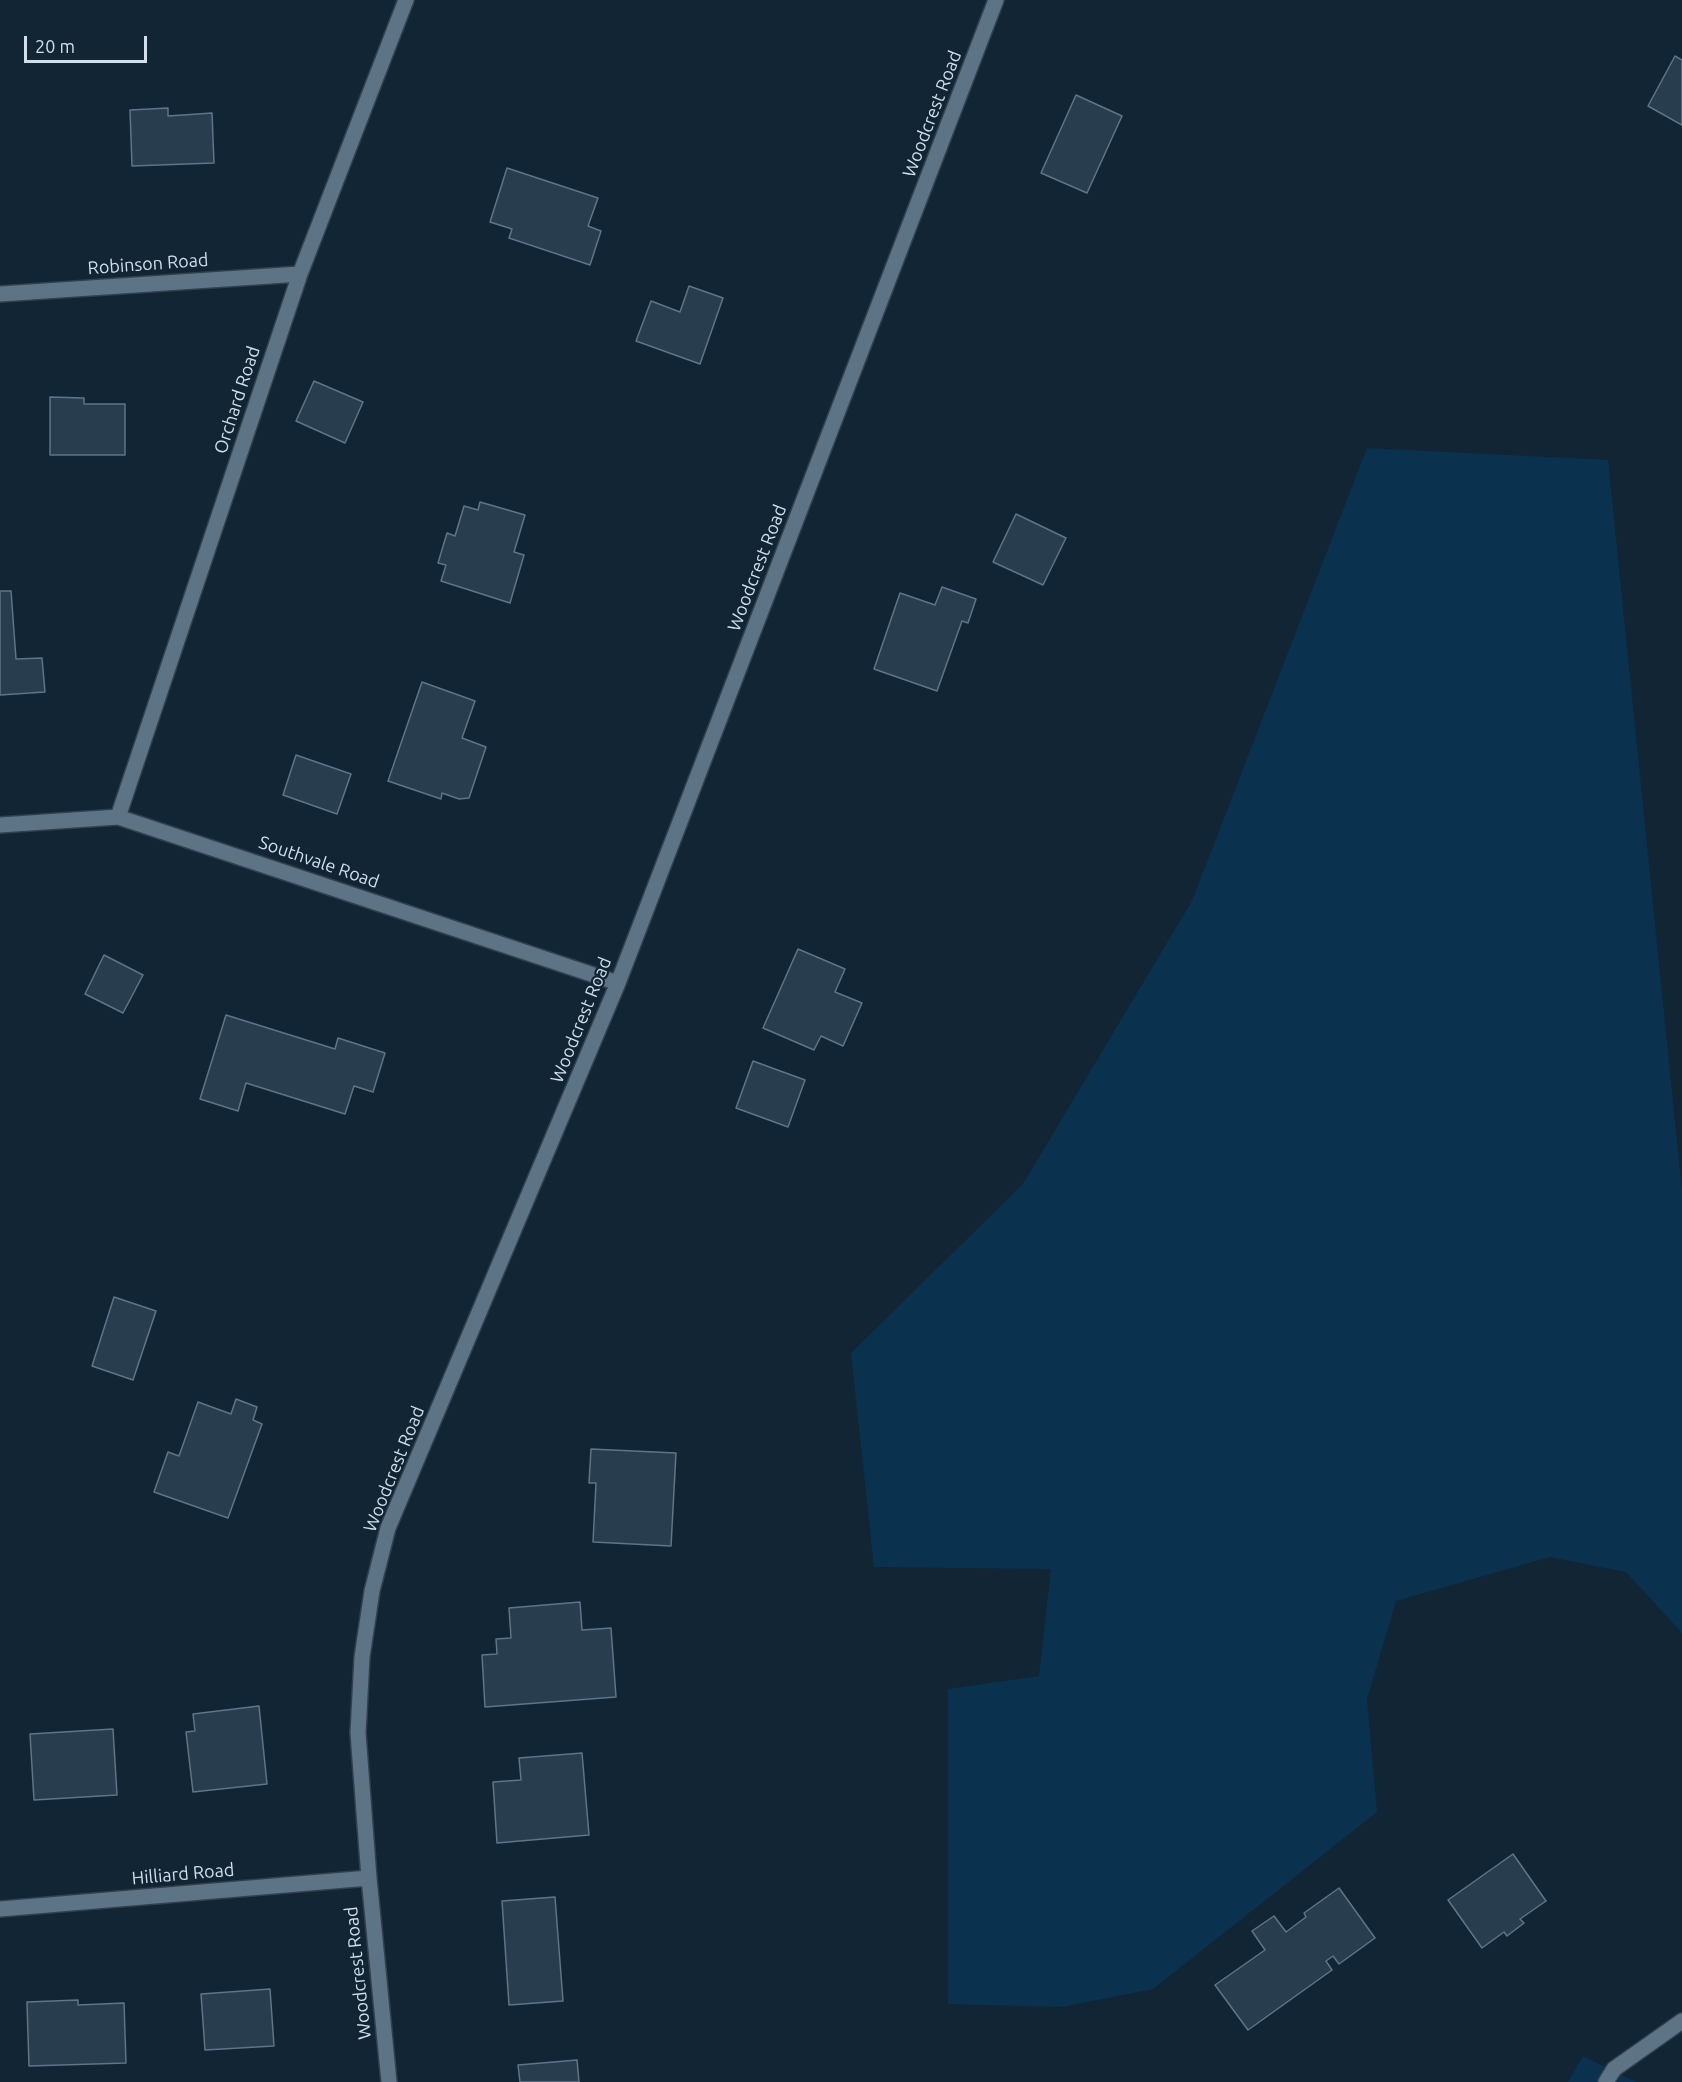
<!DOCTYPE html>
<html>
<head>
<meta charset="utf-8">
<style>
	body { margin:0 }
	#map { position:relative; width:1682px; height:2082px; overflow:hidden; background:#112535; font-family:Ubuntu,sans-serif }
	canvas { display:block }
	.scale { position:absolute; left:24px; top:36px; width:123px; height:27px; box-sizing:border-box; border:3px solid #d2dfea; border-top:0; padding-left:8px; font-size:18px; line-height:21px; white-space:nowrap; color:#d2dfea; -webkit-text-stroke:4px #112535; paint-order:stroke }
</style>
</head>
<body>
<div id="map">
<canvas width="1682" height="2082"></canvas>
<div class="scale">20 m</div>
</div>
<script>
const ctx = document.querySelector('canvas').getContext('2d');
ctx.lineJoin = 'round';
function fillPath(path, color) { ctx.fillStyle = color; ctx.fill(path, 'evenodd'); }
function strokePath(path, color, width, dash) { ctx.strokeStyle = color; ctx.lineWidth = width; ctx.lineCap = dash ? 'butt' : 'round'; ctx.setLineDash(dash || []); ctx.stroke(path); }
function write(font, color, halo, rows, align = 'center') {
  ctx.font = font + ' Ubuntu,sans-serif'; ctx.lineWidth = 4.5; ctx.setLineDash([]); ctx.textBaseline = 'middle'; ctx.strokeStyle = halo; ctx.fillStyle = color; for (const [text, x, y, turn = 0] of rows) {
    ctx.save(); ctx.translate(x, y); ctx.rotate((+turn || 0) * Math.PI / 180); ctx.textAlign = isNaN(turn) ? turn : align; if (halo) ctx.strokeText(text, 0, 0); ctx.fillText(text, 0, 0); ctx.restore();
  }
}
fillPath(new Path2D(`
	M 1367,448 L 1608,460 L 1682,1191 L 1682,1633 L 1626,1572 L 1550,1557 L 1396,1601 L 1367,1699 L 1377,1812 L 1153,1989 L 1062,2007 L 948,2004 L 948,1689 L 1039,1676 L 1051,1569 L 874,1567 L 851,1353 L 1023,1184 L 1192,901 Z
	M 1583,2056 L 1636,2082 L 1568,2082 Z`), '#0a324e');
const building = new Path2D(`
	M 1675,56 L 1682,60 L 1682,125 L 1648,106 Z
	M 1076,95 L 1122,116 L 1087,193 L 1041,173 Z
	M 168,108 L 168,116 L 212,113 L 214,163 L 132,166 L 130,110 Z
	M 507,168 L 598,198 L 588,226 L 601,231 L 590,265 L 509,238 L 512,229 L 490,222 Z
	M 689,286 L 723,298 L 700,364 L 636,341 L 651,301 L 680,312 Z
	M 314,381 L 363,402 L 345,443 L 296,421 Z
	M 50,397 L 84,398 L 84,404 L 125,404 L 125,455 L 50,455 Z
	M 480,502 L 525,515 L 514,552 L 524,555 L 510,603 L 441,581 L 446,565 L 438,563 L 447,533 L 455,536 L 464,506 L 478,510 Z
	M 1016,514 L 1066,538 L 1043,585 L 993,562 Z
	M 942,587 L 976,599 L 968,623 L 962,621 L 937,691 L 874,669 L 900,593 L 935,605 Z
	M 0,591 L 11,591 L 16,659 L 42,658 L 45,692 L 0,695 Z
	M 422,682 L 475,701 L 462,738 L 486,747 L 469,798 L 459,799 L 442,793 L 441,799 L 388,781 Z
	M 296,755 L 351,774 L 337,814 L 283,795 Z
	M 798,949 L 845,969 L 835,992 L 862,1003 L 843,1046 L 821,1036 L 814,1050 L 763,1028 Z
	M 104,955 L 143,975 L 123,1013 L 85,994 Z
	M 226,1015 L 335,1049 L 338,1038 L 385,1053 L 373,1092 L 354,1086 L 345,1114 L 246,1083 L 238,1111 L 200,1099 Z
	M 753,1061 L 805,1080 L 788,1127 L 736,1108 Z
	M 114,1297 L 156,1311 L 133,1380 L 92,1366 Z
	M 236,1399 L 257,1407 L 253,1420 L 262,1424 L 228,1518 L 154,1492 L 168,1452 L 179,1456 L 198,1402 L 231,1414 Z
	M 591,1449 L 676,1453 L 671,1546 L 593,1542 L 596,1483 L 589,1483 Z
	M 580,1602 L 582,1630 L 611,1628 L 616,1697 L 485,1707 L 482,1655 L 497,1654 L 496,1639 L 511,1638 L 509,1608 Z
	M 259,1706 L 267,1784 L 193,1792 L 186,1732 L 195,1731 L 193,1714 Z
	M 113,1729 L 117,1795 L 34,1800 L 30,1734 Z
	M 582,1753 L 589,1835 L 497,1843 L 493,1782 L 521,1780 L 519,1758 Z
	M 1513,1854 L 1546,1901 L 1520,1919 L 1524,1923 L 1507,1936 L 1504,1932 L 1482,1948 L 1448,1900 Z
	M 1339,1888 L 1375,1938 L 1339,1964 L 1333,1956 L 1326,1961 L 1332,1970 L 1248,2030 L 1215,1985 L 1265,1950 L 1252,1931 L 1274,1916 L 1286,1932 L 1306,1917 L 1304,1913 Z
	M 555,1897 L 563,2001 L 509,2005 L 502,1901 Z
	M 270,1989 L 274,2046 L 205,2050 L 201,1994 Z
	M 78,2000 L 78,2005 L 124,2003 L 126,2063 L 29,2066 L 27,2002 Z
	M 577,2060 L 579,2082 L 520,2082 L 518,2065 Z`);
fillPath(building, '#283d4e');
strokePath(building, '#5f7588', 1.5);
const service = new Path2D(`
	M 1606,2082 L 1614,2069 L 1682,2021`);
const minor = new Path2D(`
	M 0,294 L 300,274
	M 118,817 L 300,274 L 406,0
	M 0,825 L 118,817 L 618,983
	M 0,1909 L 369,1878
	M 389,2082 L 369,1878 L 358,1733 L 362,1657 L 372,1591 L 388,1528 L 618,983 L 996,0`);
strokePath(service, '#32404d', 18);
strokePath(minor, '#32404d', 18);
strokePath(service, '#5d7386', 15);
strokePath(minor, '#5d7386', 15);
write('18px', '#d2dfea', '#112535', [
	["Woodcrest Road",932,114,-69],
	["Robinson Road",148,264,-4],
	["Orchard Road",237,400,-72],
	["Woodcrest Road",757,568,-69],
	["Southvale Road",319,862,19],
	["Woodcrest Road",581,1020,-68],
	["Woodcrest Road",394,1469,-68],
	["Hilliard Road",183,1874,-5],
	["Woodcrest Road",358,1973,-96]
]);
</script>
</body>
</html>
